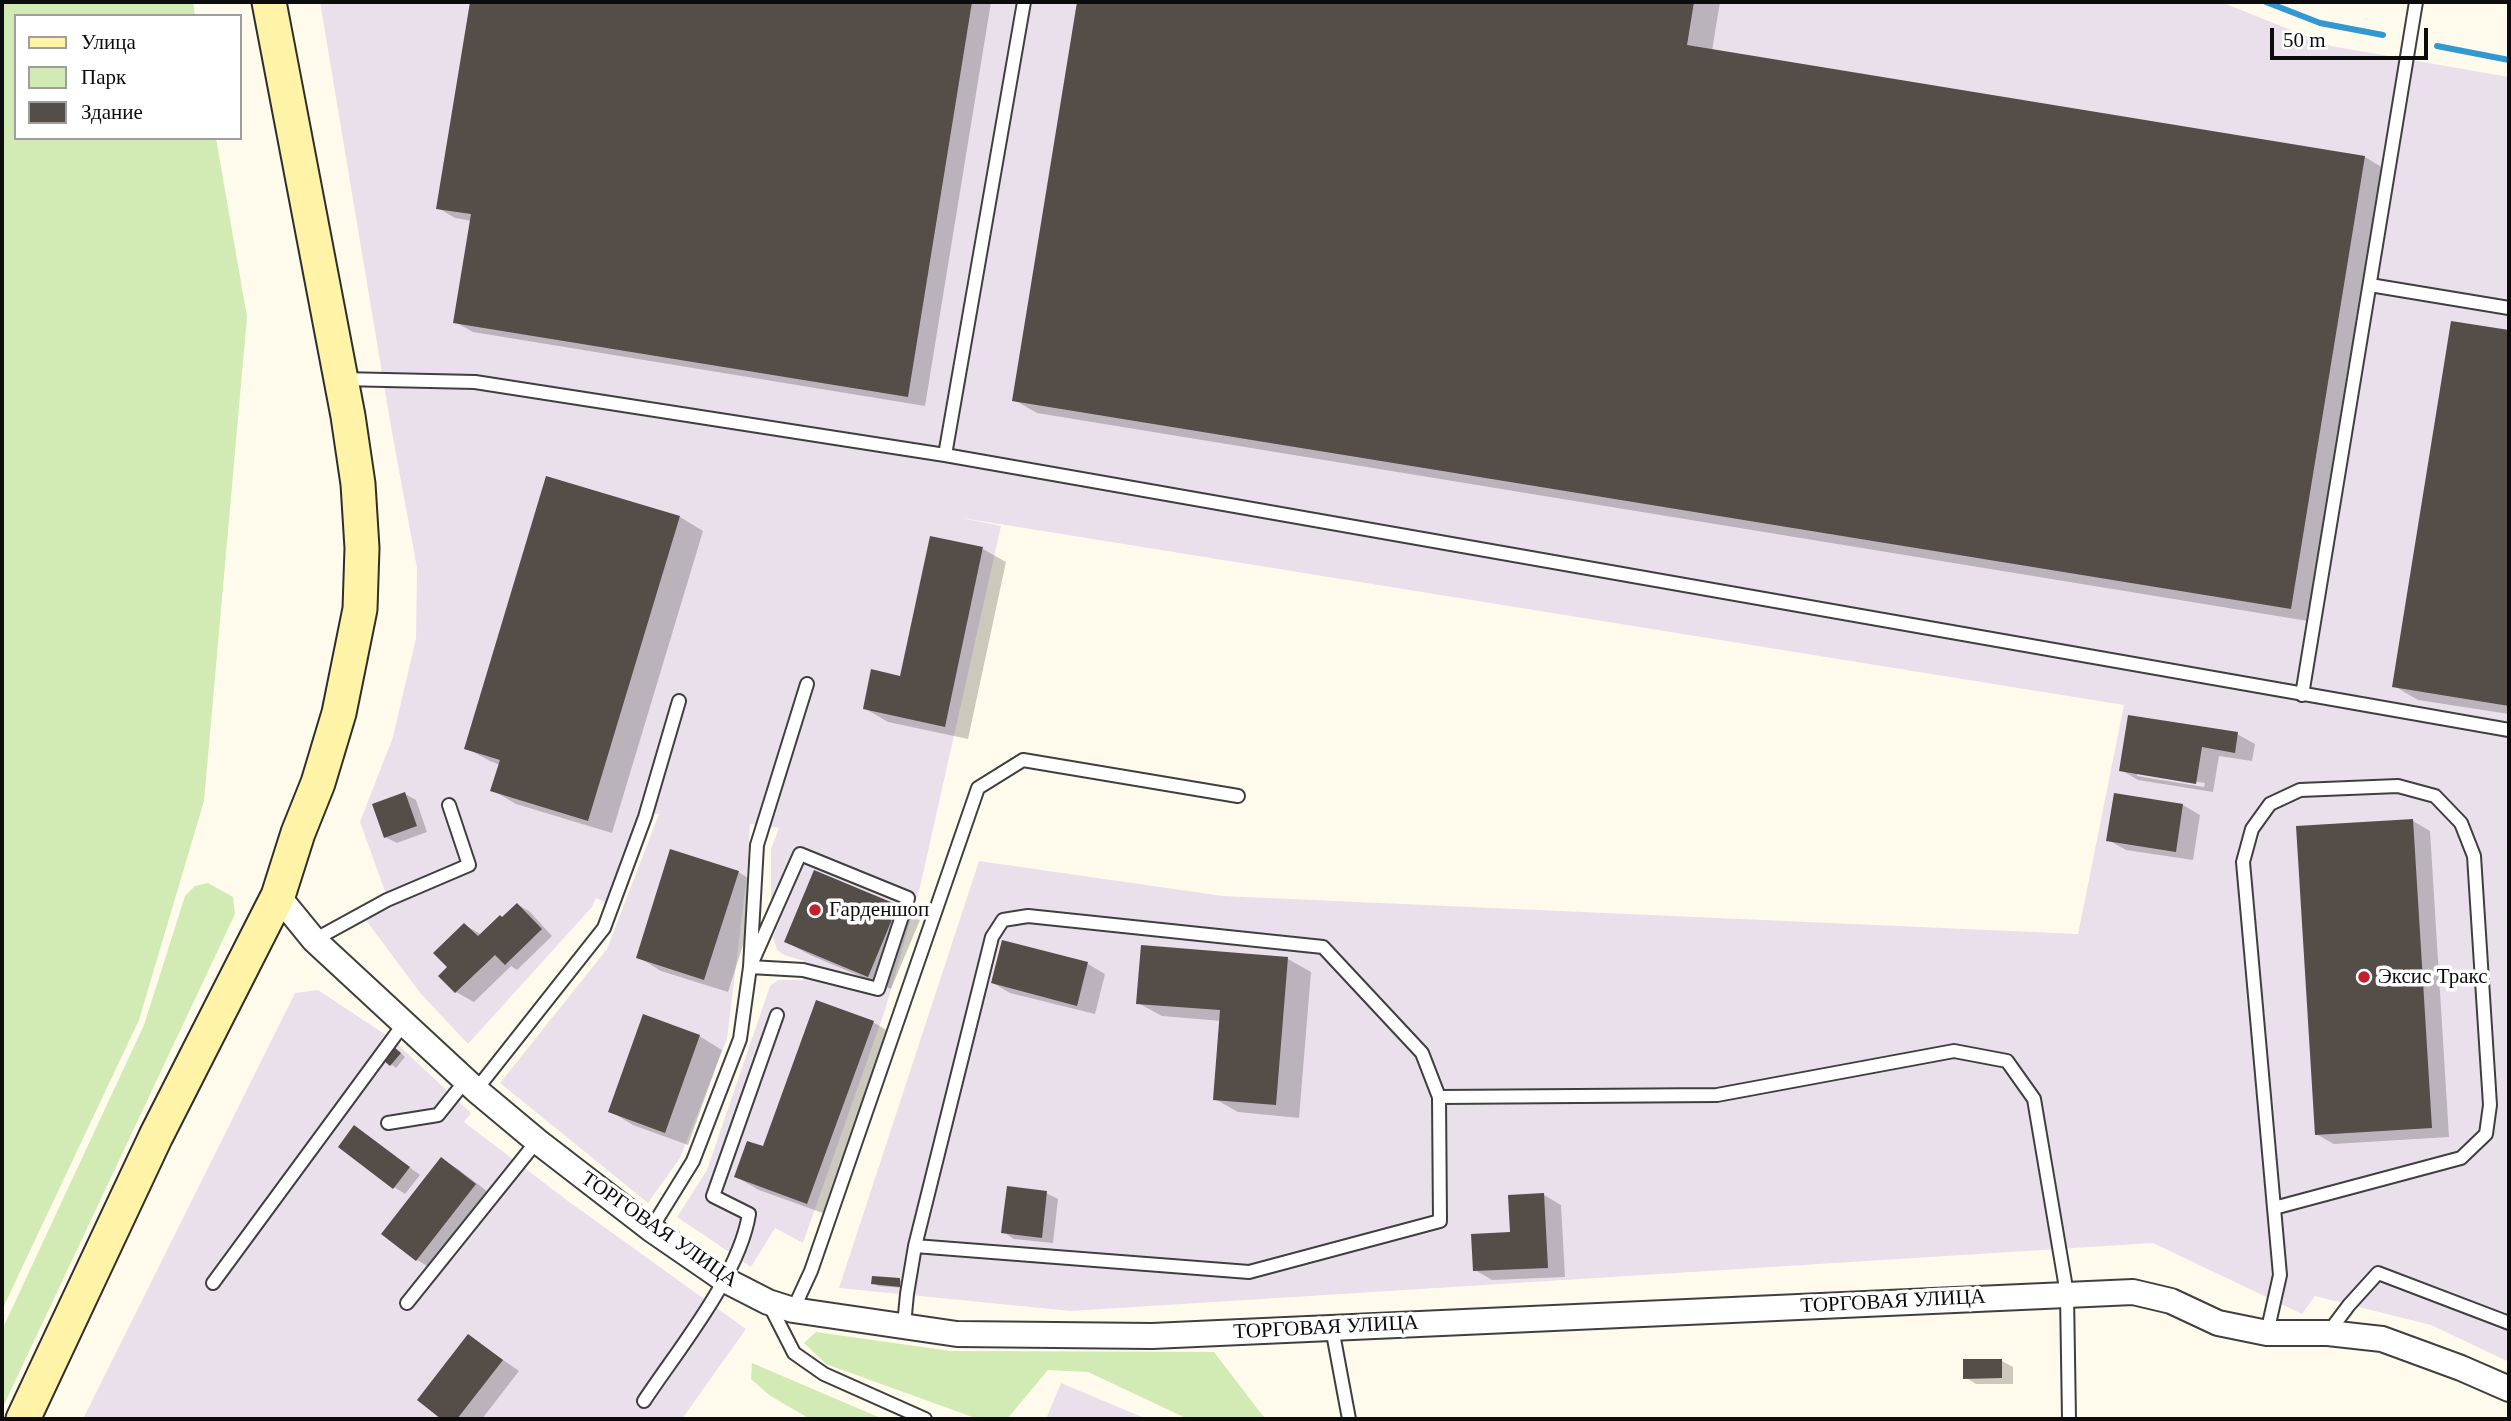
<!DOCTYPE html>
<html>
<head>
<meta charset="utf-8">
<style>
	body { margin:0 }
	#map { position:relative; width:2511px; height:1421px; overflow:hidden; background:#fffbec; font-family:Georgia,serif }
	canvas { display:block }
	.frame { position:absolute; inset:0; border:4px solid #0c0c0c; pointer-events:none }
	.legend { position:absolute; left:14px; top:14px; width:228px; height:126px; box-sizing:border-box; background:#fff; border:2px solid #9e9e9e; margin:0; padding:9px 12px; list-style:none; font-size:21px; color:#0c0c0c }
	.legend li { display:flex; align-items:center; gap:14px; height:35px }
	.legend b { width:35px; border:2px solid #9e9e9e }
	.scale { position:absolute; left:2270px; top:28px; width:158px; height:32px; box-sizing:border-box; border:4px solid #0c0c0c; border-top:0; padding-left:9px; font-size:21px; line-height:24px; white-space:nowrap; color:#0c0c0c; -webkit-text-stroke:5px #fff; paint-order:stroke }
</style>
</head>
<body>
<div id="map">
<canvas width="2511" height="1421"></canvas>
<div class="frame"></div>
<ul class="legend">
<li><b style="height:9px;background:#fff3a7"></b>Улица</li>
<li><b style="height:19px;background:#d2eab4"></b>Парк</li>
<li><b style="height:19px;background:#554d48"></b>Здание</li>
</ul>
<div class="scale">50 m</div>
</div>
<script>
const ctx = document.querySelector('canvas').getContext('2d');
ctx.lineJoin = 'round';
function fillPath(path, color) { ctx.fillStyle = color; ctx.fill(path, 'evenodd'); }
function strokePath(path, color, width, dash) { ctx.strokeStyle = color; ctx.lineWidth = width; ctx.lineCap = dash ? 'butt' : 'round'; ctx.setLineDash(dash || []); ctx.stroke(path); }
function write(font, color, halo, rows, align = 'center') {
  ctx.font = font + ' Georgia,serif'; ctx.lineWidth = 7; ctx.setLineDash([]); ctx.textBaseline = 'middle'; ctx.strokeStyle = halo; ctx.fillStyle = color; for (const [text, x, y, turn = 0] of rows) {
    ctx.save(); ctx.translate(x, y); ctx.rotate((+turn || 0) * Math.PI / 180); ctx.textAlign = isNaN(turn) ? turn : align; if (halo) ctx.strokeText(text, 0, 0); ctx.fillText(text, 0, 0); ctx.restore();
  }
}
fillPath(new Path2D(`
	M 320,2 L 2221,2 L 2331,46 L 2509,77 L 2509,1362 L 2431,1325 L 2315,1296 L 2302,1314 L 2153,1243 L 1071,1311 L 839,1288 L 979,861 L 1223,896 L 2078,934 L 2124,705 L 962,518 L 1001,526 L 920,887 L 885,1010 L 803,1243 L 775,1228 L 751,1267 L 677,1217 L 707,1170 L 770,986 L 778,980 L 803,980 L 804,961 L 784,955 L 777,950 L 773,937 L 794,885 L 782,880 L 771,904 L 771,849 L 779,828 L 750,824 L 747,875 L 727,1039 L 680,1158 L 648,1203 L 500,1083 L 607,949 L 659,814 L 641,812 L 607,903 L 596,898 L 592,907 L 468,1044 L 421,994 L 365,919 L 391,908 L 360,822 L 393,737 L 416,638 L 417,568 L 391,427 Z
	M 318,990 L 392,1039 L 471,1113 L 464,1122 L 568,1201 L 746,1329 L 682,1419 L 83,1419 L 295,993 Z
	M 1061,1383 L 1147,1419 L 1046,1419 Z`), '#eae0ec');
fillPath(new Path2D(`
	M 2,2 L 193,2 L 195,16 L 16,16 L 16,138 L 216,138 L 247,317 L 204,801 L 139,1020 L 2,1310 Z
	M 208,883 L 233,897 L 235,914 L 2,1409 L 2,1330 L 144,1025 L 185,896 L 195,886 Z
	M 816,1332 L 951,1351 L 1214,1352 L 1263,1416 L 1268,1419 L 1188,1419 L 1088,1372 L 1048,1370 L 1007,1419 L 978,1419 L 826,1364 L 804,1343 Z
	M 752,1363 L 883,1419 L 810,1419 L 769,1395 L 751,1379 Z`), '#d2eab4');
fillPath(new Path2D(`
	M 472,2 L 991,2 L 925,406 L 473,332 L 455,322 L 472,221 L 455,218 L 438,208 Z
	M 1079,2 L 1720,2 L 1712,51 L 2365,157 L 2388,171 L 2314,622 L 1037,413 L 1014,400 Z
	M 2452,323 L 2509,332 L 2509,714 L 2418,700 L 2394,686 Z
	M 680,517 L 703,531 L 612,833 L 516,804 L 492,790 L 500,765 L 490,761 L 466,748 Z
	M 983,549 L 1006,562 L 968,739 L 888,722 L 864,708 L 902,678 Z
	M 2237,734 L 2255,744 L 2252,761 L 2219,756 L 2213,792 L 2138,780 L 2121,770 ZM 2137,772 L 2205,783 L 2204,787 L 2137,776 Z
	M 405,794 L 416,800 L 427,832 L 397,843 L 385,837 Z
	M 2115,795 L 2183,805 L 2200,815 L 2193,860 L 2126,850 L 2108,840 Z
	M 2413,821 L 2430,831 L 2449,1137 L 2334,1144 L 2316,1134 Z
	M 738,872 L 762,886 L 728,992 L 661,971 L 638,957 Z
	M 518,905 L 529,911 L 552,936 L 517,970 L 511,966 L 474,1002 L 456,992 L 441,976 L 449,967 L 465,925 L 482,935 Z
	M 897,906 L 920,920 L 891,989 L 810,955 L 786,942 Z
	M 1003,942 L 1088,964 L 1105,974 L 1095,1014 L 1010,993 L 993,983 Z
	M 1288,959 L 1311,972 L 1299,1118 L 1238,1112 L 1215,1099 L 1221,1021 L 1162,1016 L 1138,1003 Z
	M 873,1022 L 896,1036 L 831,1216 L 759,1190 L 736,1177 L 764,1148 Z
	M 699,1036 L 722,1050 L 688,1145 L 633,1125 L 610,1111 Z
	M 400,1052 L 405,1057 L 396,1068 L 386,1060 Z
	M 355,1127 L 420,1175 L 405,1194 L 394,1187 Z
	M 441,1159 L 458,1169 L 492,1195 L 434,1270 L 417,1260 Z
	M 1046,1193 L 1058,1199 L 1053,1243 L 1014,1239 L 1003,1232 Z
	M 1544,1195 L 1561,1205 L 1565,1277 L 1492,1280 L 1475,1270 L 1512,1234 Z
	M 900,1280 L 905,1283 L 904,1288 L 878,1286 L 873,1283 Z
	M 469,1336 L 519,1371 L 482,1419 L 444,1419 L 419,1400 Z
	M 2002,1361 L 2013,1367 L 2013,1384 L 1976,1384 L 1965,1377 Z`), '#0003');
strokePath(new Path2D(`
	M 2266,2 L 2320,23 L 2383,35
	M 2437,46 L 2509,60`), '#3397d2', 6);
fillPath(new Path2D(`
	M 470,2 L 972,2 L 908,397 L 453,323 L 471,214 L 436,209 Z
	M 1077,2 L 1694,2 L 1687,45 L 2365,156 L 2291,609 L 1012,401 Z
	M 2451,321 L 2509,330 L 2509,706 L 2392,687 Z
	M 546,476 L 680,516 L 588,821 L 490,791 L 500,760 L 464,749 Z
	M 930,536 L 983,547 L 945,727 L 863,709 L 871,669 L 900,676 Z
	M 2128,715 L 2238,732 L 2235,753 L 2202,747 L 2196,784 L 2119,771 Z
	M 405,792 L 417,826 L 384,838 L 372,804 Z
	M 2114,793 L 2183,804 L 2176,852 L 2106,841 Z
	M 2413,819 L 2432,1128 L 2315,1135 L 2296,826 Z
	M 670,849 L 739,871 L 704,980 L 636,958 Z
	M 814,870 L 898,905 L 868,977 L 784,942 Z
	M 517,903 L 542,929 L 505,965 L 495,955 L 455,993 L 438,976 L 447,967 L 433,953 L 464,923 L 478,936 L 500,915 L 502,917 Z
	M 1002,940 L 1088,962 L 1077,1006 L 991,983 Z
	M 1141,945 L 1288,957 L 1276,1105 L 1213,1100 L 1220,1010 L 1136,1004 Z
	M 816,1000 L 874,1021 L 807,1204 L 734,1177 L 747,1141 L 763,1146 Z
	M 643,1014 L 700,1035 L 665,1133 L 608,1112 Z
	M 394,1047 L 401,1053 L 390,1066 L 383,1060 Z
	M 354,1125 L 410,1167 L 393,1189 L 338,1147 Z
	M 441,1157 L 476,1184 L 416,1261 L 381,1234 Z
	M 1007,1186 L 1047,1191 L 1042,1238 L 1001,1233 Z
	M 1544,1193 L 1548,1268 L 1473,1271 L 1471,1234 L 1510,1232 L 1508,1195 Z
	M 872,1276 L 900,1278 L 900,1287 L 871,1284 Z
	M 468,1334 L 503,1360 L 457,1419 L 441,1419 L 417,1400 Z
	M 1963,1359 L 2002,1359 L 2002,1378 L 1963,1379 Z`), '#554d48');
const lane = new Path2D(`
	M 2370,285 L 2509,308
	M 341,379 L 475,382 L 945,455 L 2509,730
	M 945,455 L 1024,2
	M 2302,695 L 2416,2
	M 800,854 L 908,898 L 878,989 L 803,970 L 750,967 Z
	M 314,940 L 387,900 L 469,865 L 449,805
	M 476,1090 L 604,928 L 645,817 L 679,701
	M 1439,1097 L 1717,1095 L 1954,1051 L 2007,1061 L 2034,1099 L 2067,1294 L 2069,1419
	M 388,1123 L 438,1115 L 466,1080
	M 651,1229 L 693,1161 L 740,1039 L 750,967 L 757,845 L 807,684
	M 213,1283 L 405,1022
	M 407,1303 L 537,1141
	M 769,1304 L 794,1353 L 824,1374 L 925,1419
	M 793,1310 L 811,1271 L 978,788 L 1023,760 L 1238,796
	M 904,1325 L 907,1294 L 915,1246 L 992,937 L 1003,920 L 1028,916 L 1323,947 L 1422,1053 L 1439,1097 L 1440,1221 L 1249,1272 L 915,1246
	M 1332,1328 L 1349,1419
	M 2267,1333 L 2280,1275 L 2243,862 L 2252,829 L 2270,804 L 2300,790 L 2398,786 L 2435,796 L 2461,823 L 2474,856 L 2490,1105 L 2486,1134 L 2461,1158 L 2274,1208
	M 2328,1333 L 2349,1305 L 2378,1273 L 2509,1323
	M 644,1401 C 679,1348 739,1276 749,1214 L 713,1196 L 777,1015`);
const street = new Path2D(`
	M 278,896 L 314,940 L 476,1090 L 537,1141 L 651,1229 L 725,1280 L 768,1302 L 793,1310 L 957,1334 L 1152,1336 L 2133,1292 L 2171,1301 L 2218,1323 L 2267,1333 L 2328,1333 L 2382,1339 L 2461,1368 L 2509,1389`);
const secondary = new Path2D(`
	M 23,1419 L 156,1136 L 278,896 L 298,833 L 318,783 L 339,713 L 360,609 L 362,548 L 358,484 L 348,416 L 269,2`);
strokePath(lane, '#3f3f3f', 16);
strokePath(street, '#3f3f3f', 28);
strokePath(secondary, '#2e2e2e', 37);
strokePath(lane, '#fff', 12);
strokePath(street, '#fff', 24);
strokePath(secondary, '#fff3a7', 33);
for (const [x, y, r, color] of [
	[815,910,7,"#c1202c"],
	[2364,977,7,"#c1202c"]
]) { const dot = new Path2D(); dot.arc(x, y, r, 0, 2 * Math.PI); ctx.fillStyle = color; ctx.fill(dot); strokePath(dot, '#fff', 2.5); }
write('21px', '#0c0c0c', '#fff', [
	["Гарденшоп",829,910],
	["Эксис Тракс",2378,977]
], 'left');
write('21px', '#0c0c0c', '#fff', [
	["ТОРГОВАЯ УЛИЦА",659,1230,35],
	["ТОРГОВАЯ УЛИЦА",1893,1302,-3],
	["ТОРГОВАЯ УЛИЦА",1326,1328,-3]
]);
</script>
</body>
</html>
